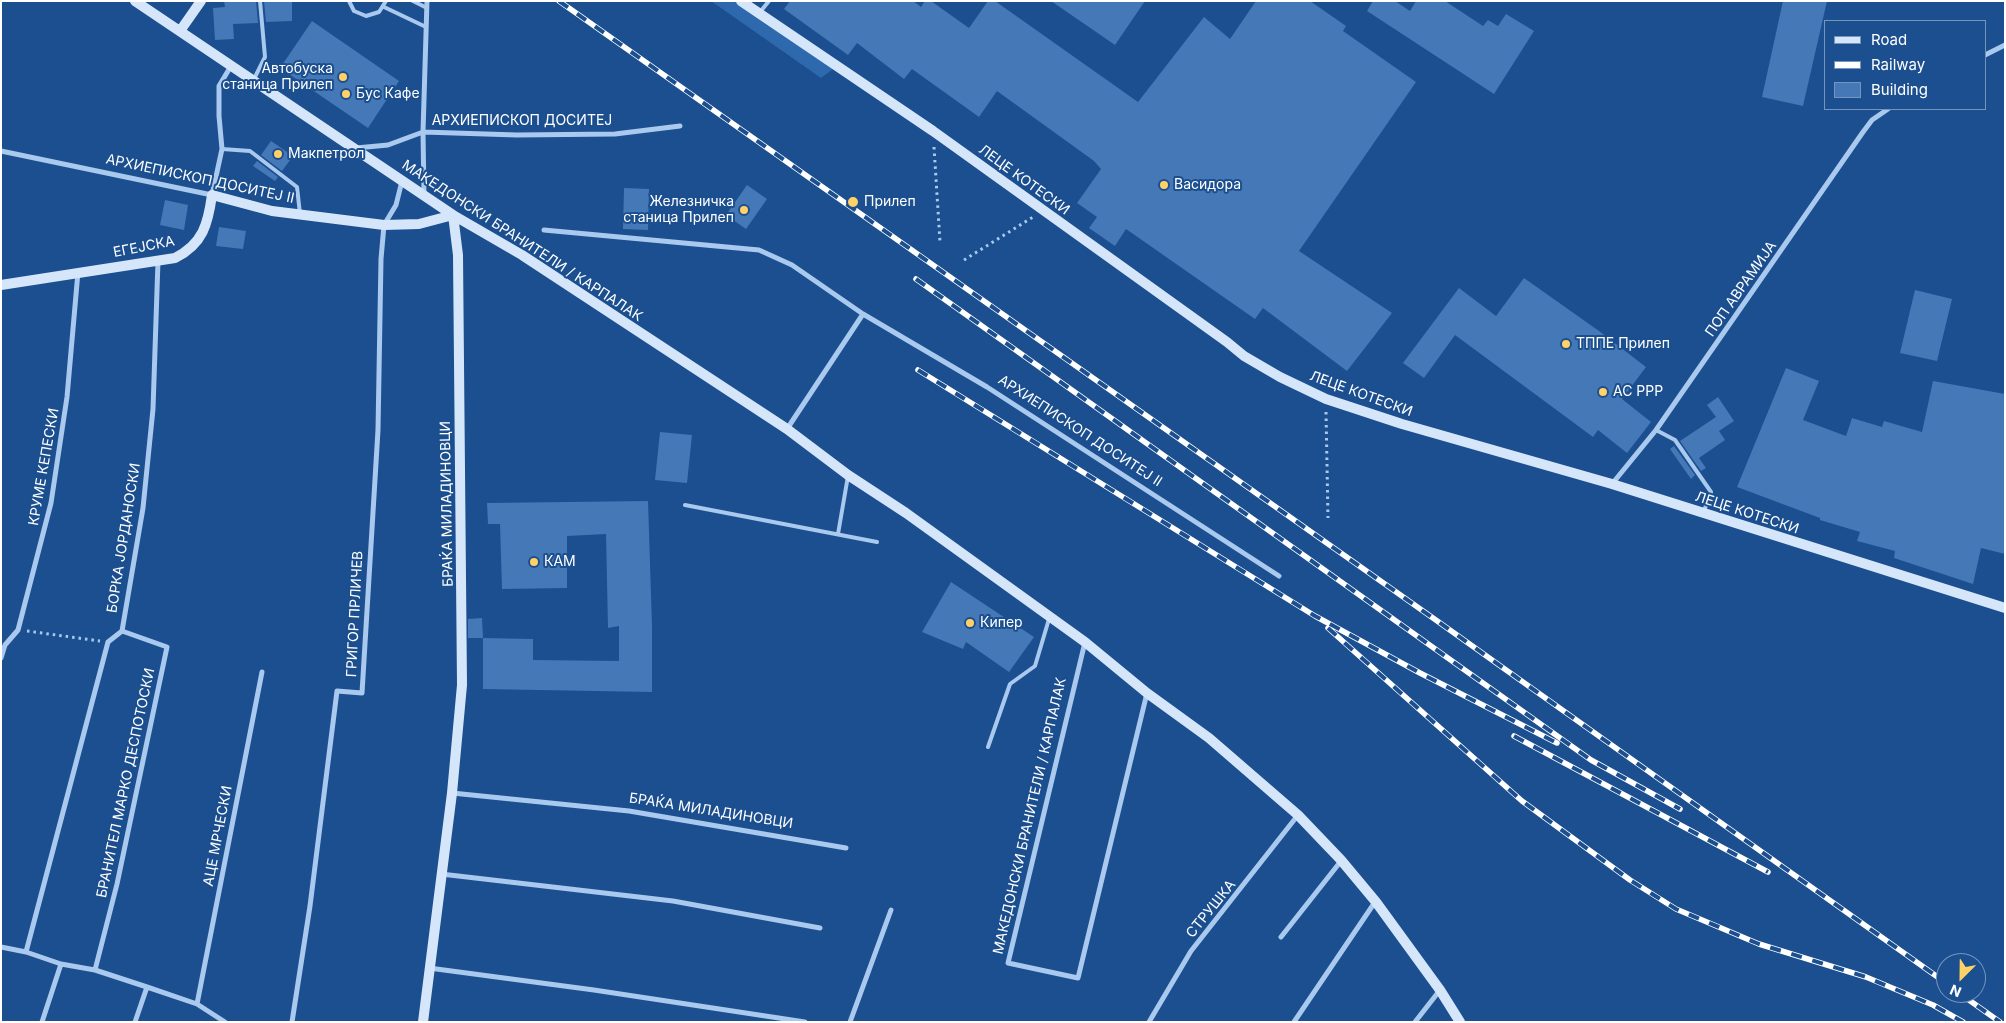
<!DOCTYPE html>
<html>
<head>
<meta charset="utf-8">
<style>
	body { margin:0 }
	#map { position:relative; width:2006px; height:1023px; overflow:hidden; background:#1b4f8f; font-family:Inter,sans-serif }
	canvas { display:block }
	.frame { position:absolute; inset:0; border:2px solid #fff; pointer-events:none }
	.legend { position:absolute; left:1824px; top:20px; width:162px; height:90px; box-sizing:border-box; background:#1b4f8f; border:1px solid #7695bc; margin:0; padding:6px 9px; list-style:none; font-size:15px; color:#fff }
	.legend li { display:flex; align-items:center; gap:10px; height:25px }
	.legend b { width:25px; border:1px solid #7695bc }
	.north { position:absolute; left:1936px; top:953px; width:50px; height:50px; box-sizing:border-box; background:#1b4f8f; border:1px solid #7695bc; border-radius:50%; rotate:203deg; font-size:14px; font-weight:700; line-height:20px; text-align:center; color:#fff }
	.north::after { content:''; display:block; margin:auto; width:18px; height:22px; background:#ffd166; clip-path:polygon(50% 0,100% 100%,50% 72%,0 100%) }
</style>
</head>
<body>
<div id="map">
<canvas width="2006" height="1023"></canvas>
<div class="frame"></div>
<ul class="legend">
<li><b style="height:6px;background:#d6e6fa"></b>Road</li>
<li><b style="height:6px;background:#fff"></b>Railway</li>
<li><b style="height:14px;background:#4478b7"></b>Building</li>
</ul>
<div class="north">N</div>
</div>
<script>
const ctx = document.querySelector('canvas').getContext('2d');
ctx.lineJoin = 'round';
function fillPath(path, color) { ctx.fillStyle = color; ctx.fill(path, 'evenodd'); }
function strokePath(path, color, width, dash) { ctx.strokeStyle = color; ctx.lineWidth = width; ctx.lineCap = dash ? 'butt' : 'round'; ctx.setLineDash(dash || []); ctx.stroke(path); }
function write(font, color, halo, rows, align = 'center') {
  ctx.font = font + ' Inter,sans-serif'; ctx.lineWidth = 4; ctx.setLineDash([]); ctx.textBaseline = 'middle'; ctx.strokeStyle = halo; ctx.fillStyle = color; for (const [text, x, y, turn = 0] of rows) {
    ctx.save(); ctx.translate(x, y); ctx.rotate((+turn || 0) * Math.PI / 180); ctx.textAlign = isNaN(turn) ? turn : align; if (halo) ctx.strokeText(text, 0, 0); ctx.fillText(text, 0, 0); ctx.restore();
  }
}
fillPath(new Path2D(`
	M 711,1 L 741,1 L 837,66 L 821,78 Z`), '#2e69ad');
fillPath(new Path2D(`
	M 224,1 L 256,1 L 258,23 L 233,24 L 234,39 L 215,40 L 213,8 L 225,7 Z
	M 264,1 L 292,1 L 292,21 L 266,22 Z
	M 790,1 L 913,1 L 921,7 L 925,1 L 931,1 L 969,28 L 988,1 L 995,1 L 1138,102 L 1204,17 L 1230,39 L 1256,1 L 1310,1 L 1346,26 L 1343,31 L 1416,82 L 1299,251 L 1392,313 L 1347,371 L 1263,308 L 1255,319 L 1126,229 L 1115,246 L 1089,228 L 1097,217 L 1077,203 L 1101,169 L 1094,161 L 997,91 L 979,117 L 912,69 L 904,79 L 857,43 L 848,55 L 784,9 Z
	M 1051,1 L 1145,1 L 1115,45 Z
	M 1373,1 L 1395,1 L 1410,11 L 1416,1 L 1445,1 L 1483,26 L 1488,20 L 1498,26 L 1506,14 L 1534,31 L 1494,94 L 1367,11 Z
	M 1783,1 L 1827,1 L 1803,106 L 1762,97 Z
	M 312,21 L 399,81 L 368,128 L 280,68 Z
	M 271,141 L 293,156 L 282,171 L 261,155 Z
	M 257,161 L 278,177 L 275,181 L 253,166 Z
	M 747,185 L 767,199 L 746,229 L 726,215 Z
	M 624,188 L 649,189 L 648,230 L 623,229 Z
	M 165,200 L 188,205 L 184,230 L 160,225 Z
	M 219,227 L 246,231 L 243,249 L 216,246 Z
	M 1524,278 L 1599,331 L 1646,367 L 1622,399 L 1651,422 L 1627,453 L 1598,430 L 1593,437 L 1455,335 L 1424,378 L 1403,363 L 1459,288 L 1496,316 Z
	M 1915,290 L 1952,299 L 1937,361 L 1900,353 Z
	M 1786,368 L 1819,381 L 1803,420 L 1846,436 L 1852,418 L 1882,427 L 1884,421 L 1922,432 L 1933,381 L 2005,394 L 2005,554 L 1981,548 L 1973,584 L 1894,558 L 1895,551 L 1857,541 L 1860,532 L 1820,520 L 1820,518 L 1737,487 Z
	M 1718,397 L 1734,421 L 1719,431 L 1725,440 L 1699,458 L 1706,468 L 1701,471 L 1680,441 L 1716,417 L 1707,405 Z
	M 660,432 L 692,435 L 687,483 L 655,480 Z
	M 1674,446 L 1695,475 L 1691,479 L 1670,449 Z
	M 648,501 L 652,626 L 652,692 L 483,689 L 483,638 L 533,639 L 533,660 L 619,661 L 619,626 L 608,628 L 606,534 L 567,536 L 567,588 L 502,589 L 500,524 L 488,524 L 487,503 Z
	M 951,582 L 1034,637 L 1009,672 L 966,642 L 963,649 L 922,632 Z
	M 482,618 L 483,638 L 468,638 L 468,619 Z`), '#4478b7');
strokePath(new Path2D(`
	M 934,147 L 940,242
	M 964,260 L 1033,217
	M 1326,412 L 1328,518
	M 27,631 L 100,641`), '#a9c9ee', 3, [2.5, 4]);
strokePath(new Path2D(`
	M 349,1 L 354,11 L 366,16 L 379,12 L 386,1
	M 413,1 L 427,8
	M 384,7 L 426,27
	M 760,12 L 769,1
	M 254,79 L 265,57 L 260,1
	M 222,149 L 250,151 L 297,187 L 300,214
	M 1656,430 L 1675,440 L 1711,492 L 1704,511
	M 685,505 L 877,542
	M 838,534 L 848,476
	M 988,747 L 1010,684 L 1035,666 L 1049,619`), '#a9c9ee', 4);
strokePath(new Path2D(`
	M 1985,55 L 2005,45
	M 356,148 L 388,145 L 423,132 L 517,135 L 615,134 L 680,126
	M 1,151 L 212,195 L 222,149 L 219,116 L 219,86 L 231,66
	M 424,195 L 423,132 L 427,1
	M 544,230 L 759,250 L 792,265 L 863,314 L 987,387 L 1279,576
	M 787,429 L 863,314
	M 1612,484 L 1656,430 L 1863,132 L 1872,120 L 1888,109
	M 1085,642 L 1008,963 L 1078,978 L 1147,693
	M 1,658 L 5,645 L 18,630 L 51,503 L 67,397 L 78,272
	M 452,793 L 629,811 L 846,848
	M 441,874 L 673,901 L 820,928
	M 1281,937 L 1341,861
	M 1,947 L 26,952 L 61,964 L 95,970 L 147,987 L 197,1004 L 225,1022
	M 26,952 L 108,642 L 122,631 L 143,508 L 153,409 L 158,261
	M 429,968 L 594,990 L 805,1022
	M 95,970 L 117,884 L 167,647 L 122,631
	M 197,1004 L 262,672
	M 42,1022 L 61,964
	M 135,1022 L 147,987
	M 292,1022 L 310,906 L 337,691 L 362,693 L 378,430 L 381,259 L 384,225 L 396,205 L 402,181
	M 850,1022 L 891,910
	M 1149,1022 L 1191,951 L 1298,815
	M 1294,1022 L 1375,902
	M 1415,1022 L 1440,990`), '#a9c9ee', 5);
strokePath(new Path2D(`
	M 135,1 L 453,215 L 522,255 L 787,429 L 848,475 L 906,513 L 1085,642 L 1147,693 L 1209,738 L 1298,815 L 1341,860 L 1376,902 L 1440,990 L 1460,1022
	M 741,1 L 933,131 L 1227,342 L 1244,356 L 1280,377 L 1326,399 L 1402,424 L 1612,484 L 2005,608
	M 180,31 L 201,1
	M 1,285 L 175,258 C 203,244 208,224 212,195 L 272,211 L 384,225 L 419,224 L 453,215
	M 423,1022 L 452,793 L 462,685 L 458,255 L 453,215`), '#d6e6fa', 10);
const rail = new Path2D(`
	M 559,1 L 1433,618 L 1946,983
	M 916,279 L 1591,760 L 1680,809
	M 918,370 L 1315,616 L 1420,673 L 1557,743
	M 1328,628 L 1522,801 L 1630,880 L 1676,909 L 1759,944 L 1866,977 L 1933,1005 L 1963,1022
	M 1514,736 L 1768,872
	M 1959,993 L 2000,1022`);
strokePath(rail, '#fff', 5.5);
strokePath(rail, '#1b4f8f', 4, [11]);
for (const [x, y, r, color] of [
	[343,77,5,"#ffd166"],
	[346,94,5,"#ffd166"],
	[278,154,5,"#ffd166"],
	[1164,185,5,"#ffd166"],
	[853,202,6,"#ffd166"],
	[744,210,5,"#ffd166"],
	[1566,344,5,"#ffd166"],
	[1603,392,5,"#ffd166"],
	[534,562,5,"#ffd166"],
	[970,623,5,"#ffd166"]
]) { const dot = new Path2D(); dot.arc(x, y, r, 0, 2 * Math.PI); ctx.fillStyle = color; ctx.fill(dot); strokePath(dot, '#1b4f8f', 2); }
write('14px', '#fff', '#1b4f8f', [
	["Автобуска",333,69,"right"],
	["станица Прилеп",333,85,"right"],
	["Бус Кафе",356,94],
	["Макпетрол",288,154],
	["Васидора",1174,185],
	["Железничка",734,202,"right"],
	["станица Прилеп",734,218,"right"],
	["Прилеп",864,202],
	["ТППЕ Прилеп",1576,344],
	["АС РРР",1613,392],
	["КАМ",544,562],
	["Кипер",980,623]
], 'left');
write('14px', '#fff', '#1b4f8f', [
	["АРХИЕПИСКОП ДОСИТЕЈ",522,121],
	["АРХИЕПИСКОП ДОСИТЕЈ II",200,179,12],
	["ЛЕЦЕ КОТЕСКИ",1024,180,36],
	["МАКЕДОНСКИ БРАНИТЕЛИ / КАРПАЛАК",522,241,33],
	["ЕГЕЈСКА",144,247,-11],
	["ПОП АВРАМИЈА",1741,289,-55],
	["ЛЕЦЕ КОТЕСКИ",1361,394,20],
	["АРХИЕПИСКОП ДОСИТЕЈ II",1080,431,33],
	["КРУМЕ КЕПЕСКИ",44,467,-80],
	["БРАЌА МИЛАДИНОВЦИ",447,504,-91],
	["ЛЕЦЕ КОТЕСКИ",1747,513,18],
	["БОРКА ЈОРДАНОСКИ",124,538,-81],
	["ГРИГОР ПРЛИЧЕВ",355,614,-87],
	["БРАНИТЕЛ МАРКО ДЕСПОТОСКИ",126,783,-78],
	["БРАЌА МИЛАДИНОВЦИ",711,811,9],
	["МАКЕДОНСКИ БРАНИТЕЛИ / КАРПАЛАК",1030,816,-77],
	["АЦЕ МРЧЕСКИ",218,836,-79],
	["СТРУШКА",1211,909,-51]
]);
</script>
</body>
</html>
